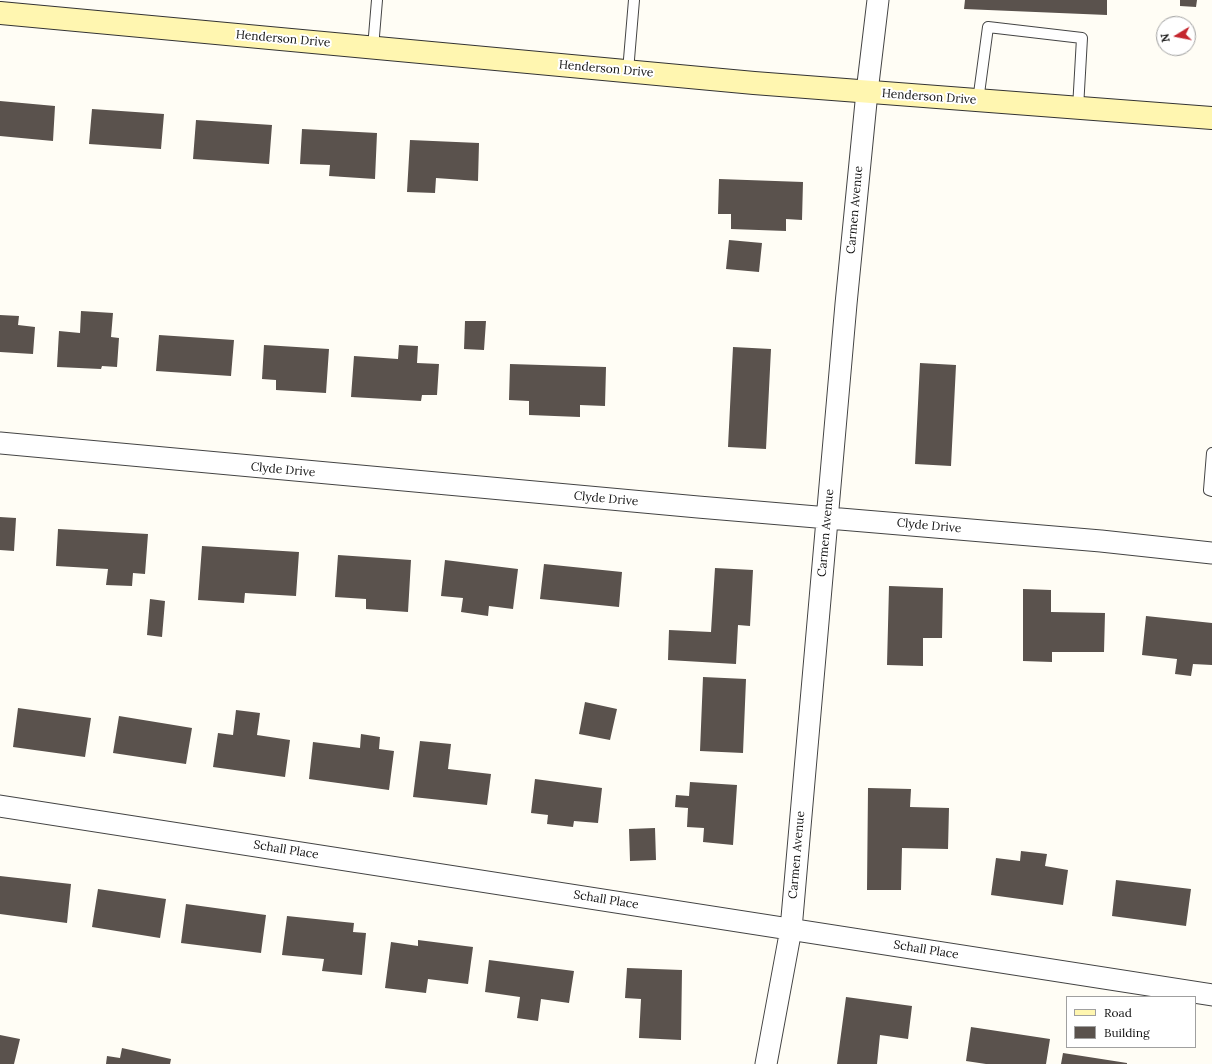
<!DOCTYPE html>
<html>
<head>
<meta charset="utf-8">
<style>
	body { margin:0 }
	#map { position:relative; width:1212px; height:1064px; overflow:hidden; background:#fffdf5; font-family:Lora,serif }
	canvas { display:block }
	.legend { position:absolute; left:1066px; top:996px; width:130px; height:52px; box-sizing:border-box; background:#fff; border:1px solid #a0a0a0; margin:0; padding:5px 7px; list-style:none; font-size:12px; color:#111 }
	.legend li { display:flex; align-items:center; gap:8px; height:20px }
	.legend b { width:20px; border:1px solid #a0a0a0 }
	.north { position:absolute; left:1156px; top:16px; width:40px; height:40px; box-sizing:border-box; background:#fff; border:1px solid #a0a0a0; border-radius:50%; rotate:260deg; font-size:11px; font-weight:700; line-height:16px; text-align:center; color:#111 }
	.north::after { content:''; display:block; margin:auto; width:14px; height:18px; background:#c4262e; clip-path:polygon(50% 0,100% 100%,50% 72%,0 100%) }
</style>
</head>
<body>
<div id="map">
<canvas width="1212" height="1064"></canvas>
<ul class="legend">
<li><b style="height:5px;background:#fff6b0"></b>Road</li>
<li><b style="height:11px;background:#5a524d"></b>Building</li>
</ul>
<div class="north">N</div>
</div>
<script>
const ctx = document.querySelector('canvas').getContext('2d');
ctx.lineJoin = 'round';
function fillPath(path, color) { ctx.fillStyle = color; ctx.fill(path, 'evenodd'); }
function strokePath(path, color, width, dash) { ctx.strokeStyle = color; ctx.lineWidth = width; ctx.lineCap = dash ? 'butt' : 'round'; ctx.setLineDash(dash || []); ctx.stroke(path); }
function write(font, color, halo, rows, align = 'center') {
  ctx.font = font + ' Lora,serif'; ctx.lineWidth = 4; ctx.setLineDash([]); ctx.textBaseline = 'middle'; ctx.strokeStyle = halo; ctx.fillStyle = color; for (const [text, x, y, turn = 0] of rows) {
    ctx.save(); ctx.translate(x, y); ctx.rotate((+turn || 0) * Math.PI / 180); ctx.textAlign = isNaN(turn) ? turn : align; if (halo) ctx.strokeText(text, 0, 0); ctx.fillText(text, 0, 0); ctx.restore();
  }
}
fillPath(new Path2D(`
	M 965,0 L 1107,0 L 1107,15 L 964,9 Z
	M 1180,0 L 1197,0 L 1196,7 L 1180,6 Z
	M 0,101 L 55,106 L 53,141 L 0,136 Z
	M 92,109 L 164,114 L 161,149 L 89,144 Z
	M 196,120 L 272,125 L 269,164 L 193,159 Z
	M 302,129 L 377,133 L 375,179 L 329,176 L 330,165 L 300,164 Z
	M 410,140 L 479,143 L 478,181 L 436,178 L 435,193 L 407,192 Z
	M 719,179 L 803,182 L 802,220 L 786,219 L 786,231 L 731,229 L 731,214 L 718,214 Z
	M 729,240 L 762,243 L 759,272 L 726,269 Z
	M 81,311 L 113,313 L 111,337 L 119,338 L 117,367 L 102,366 L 101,369 L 57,367 L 59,331 L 80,333 Z
	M 0,315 L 19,316 L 18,325 L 35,327 L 33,354 L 0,352 Z
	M 465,321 L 486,321 L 484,350 L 464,349 Z
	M 159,335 L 234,340 L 231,376 L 156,371 Z
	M 264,345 L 329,349 L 326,393 L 276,390 L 276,380 L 262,379 Z
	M 399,345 L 418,346 L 417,363 L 439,364 L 437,395 L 422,395 L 421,401 L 351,397 L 354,356 L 398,359 Z
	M 733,347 L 771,349 L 766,449 L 728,447 Z
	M 920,363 L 956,365 L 951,466 L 915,464 Z
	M 510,364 L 606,367 L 605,406 L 580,405 L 580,417 L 529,415 L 529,401 L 509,400 Z
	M 0,517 L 16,518 L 14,551 L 0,550 Z
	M 58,529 L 148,534 L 145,574 L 133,573 L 132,586 L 106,585 L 108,569 L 56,566 Z
	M 202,546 L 299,552 L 296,596 L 245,593 L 244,603 L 198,600 Z
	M 338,555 L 411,560 L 408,612 L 366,609 L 366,599 L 335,597 Z
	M 445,560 L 518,569 L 513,609 L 489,606 L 488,616 L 461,612 L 463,598 L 441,596 Z
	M 544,564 L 622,572 L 619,607 L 540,599 Z
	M 715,568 L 753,570 L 750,626 L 738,625 L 736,664 L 668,660 L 669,630 L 711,632 Z
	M 889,586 L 943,588 L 942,638 L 923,638 L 923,666 L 887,665 Z
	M 1023,589 L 1051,590 L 1051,612 L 1105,613 L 1104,652 L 1052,652 L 1052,662 L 1023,661 Z
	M 150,599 L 165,601 L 162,637 L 147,635 Z
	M 1146,616 L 1212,623 L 1212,665 L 1193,664 L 1191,676 L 1175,674 L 1177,659 L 1142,655 Z
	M 703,677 L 746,679 L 743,753 L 700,751 Z
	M 585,702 L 617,709 L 610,740 L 579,734 Z
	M 18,708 L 91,718 L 85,757 L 13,747 Z
	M 236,710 L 260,713 L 257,735 L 290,740 L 285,777 L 213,767 L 218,733 L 233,735 Z
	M 119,716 L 192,728 L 186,764 L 113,753 Z
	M 361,734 L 380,737 L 379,749 L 394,751 L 389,790 L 309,779 L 313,742 L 360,748 Z
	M 420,741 L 451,744 L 448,769 L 491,774 L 487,805 L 413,797 Z
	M 535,779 L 602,788 L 598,823 L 574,821 L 573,827 L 547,824 L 548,815 L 531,813 Z
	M 690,782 L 737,785 L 733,845 L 703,842 L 704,828 L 687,827 L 688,808 L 675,807 L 676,795 L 689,796 Z
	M 868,788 L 911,789 L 910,807 L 949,808 L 948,849 L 902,848 L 901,890 L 867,890 Z
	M 655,828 L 656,860 L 630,861 L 629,829 Z
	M 1021,851 L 1047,854 L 1045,866 L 1068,870 L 1063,905 L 991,895 L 996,858 L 1020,861 Z
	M 0,876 L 71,884 L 67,923 L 0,914 Z
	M 1116,880 L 1191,889 L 1186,926 L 1112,916 Z
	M 98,889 L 166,899 L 160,938 L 92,927 Z
	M 186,904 L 266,915 L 261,953 L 181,943 Z
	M 287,916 L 354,923 L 353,932 L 366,933 L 362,975 L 322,971 L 324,959 L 282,955 Z
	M 418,940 L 473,947 L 468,984 L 428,979 L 426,993 L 385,988 L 391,942 L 418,946 Z
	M 489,960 L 574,971 L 569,1003 L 541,999 L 538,1021 L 517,1018 L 520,997 L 485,992 Z
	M 627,968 L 682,970 L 681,1040 L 639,1038 L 641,999 L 625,998 Z
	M 846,997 L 912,1006 L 908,1039 L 880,1035 L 877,1064 L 837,1064 Z
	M 971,1027 L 1050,1039 L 1046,1064 L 986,1064 L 966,1061 Z
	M 0,1035 L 20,1039 L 14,1064 L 0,1064 Z
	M 122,1048 L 171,1059 L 170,1064 L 106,1064 L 107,1056 L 120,1058 Z
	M 1063,1053 L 1127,1063 L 1127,1064 L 1061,1064 Z`), '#5a524d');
const service = new Path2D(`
	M 373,48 L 377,0
	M 628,71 L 634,0
	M 978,101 L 988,27 L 1082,38 L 1078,108
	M 1212,453 L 1209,490 L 1212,491`);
const minor = new Path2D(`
	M 0,443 L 698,507 L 1101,541 L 1212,553
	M 0,806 L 1212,995
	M 766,1064 L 791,929 L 846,304 L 867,92 L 878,0`);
const secondary = new Path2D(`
	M 0,13 L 754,83 L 1212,118`);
strokePath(service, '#444', 12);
strokePath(minor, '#444', 23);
strokePath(secondary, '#333', 24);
strokePath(service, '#fff', 10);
strokePath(minor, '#fff', 21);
strokePath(secondary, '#fff6b0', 22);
write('12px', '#111', '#fff', [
	["Henderson Drive",283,39,5],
	["Henderson Drive",606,69,5],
	["Henderson Drive",929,97,4],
	["Carmen Avenue",855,210,-85],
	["Clyde Drive",283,470,5],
	["Clyde Drive",606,499,5],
	["Clyde Drive",929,526,5],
	["Carmen Avenue",826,533,-85],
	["Schall Place",286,850,9],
	["Carmen Avenue",797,855,-85],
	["Schall Place",606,900,9],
	["Schall Place",926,950,9]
]);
</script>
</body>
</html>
